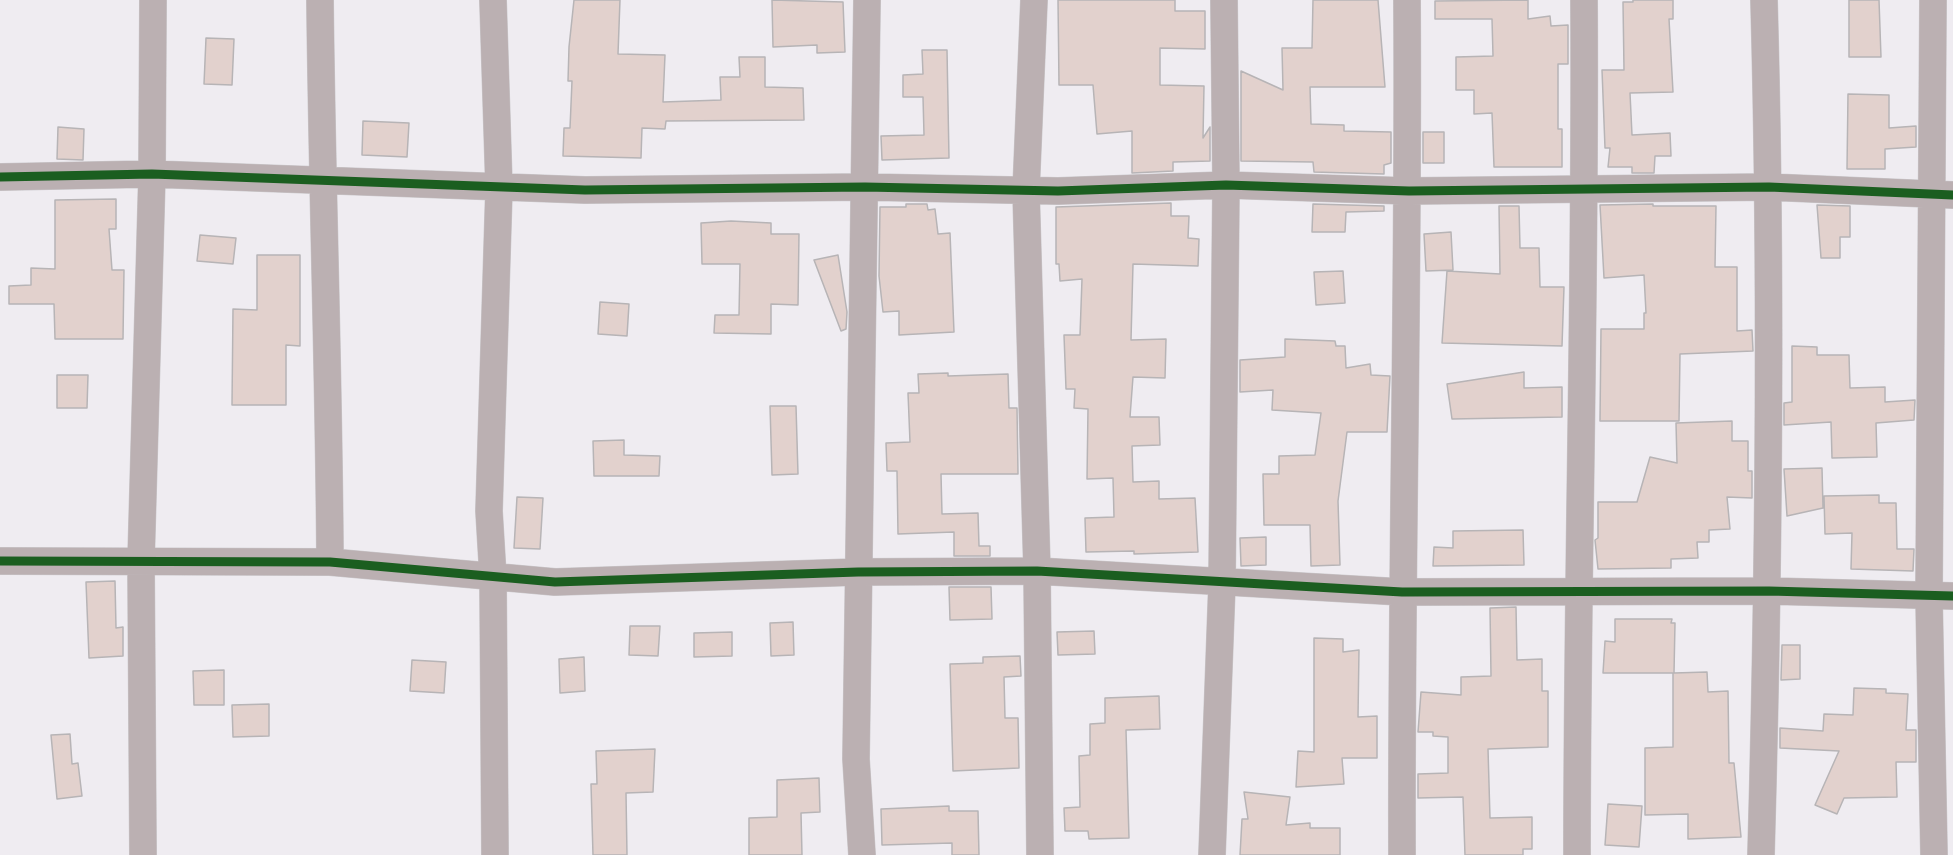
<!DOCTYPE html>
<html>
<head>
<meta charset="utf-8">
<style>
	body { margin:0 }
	canvas { display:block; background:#efecf1 }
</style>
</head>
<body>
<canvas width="1953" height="855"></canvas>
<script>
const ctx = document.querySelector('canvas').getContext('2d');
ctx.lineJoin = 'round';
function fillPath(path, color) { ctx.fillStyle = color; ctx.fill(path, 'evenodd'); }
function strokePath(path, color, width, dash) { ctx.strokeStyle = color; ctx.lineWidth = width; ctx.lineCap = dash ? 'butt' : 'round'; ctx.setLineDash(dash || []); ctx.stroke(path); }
const building = new Path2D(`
	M 574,0 L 620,0 L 618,54 L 665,55 L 663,102 L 721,100 L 720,77 L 740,77 L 739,57 L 765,57 L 765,87 L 803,88 L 804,120 L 666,121 L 665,129 L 642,128 L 641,158 L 563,156 L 564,128 L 570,128 L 572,81 L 568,81 L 569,47 Z
	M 772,0 L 843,2 L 845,52 L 817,53 L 817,45 L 773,47 Z
	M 1058,0 L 1175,0 L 1175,11 L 1205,11 L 1205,49 L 1160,48 L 1160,85 L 1204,86 L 1203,138 L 1210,127 L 1210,161 L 1173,162 L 1173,171 L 1132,173 L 1132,131 L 1097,134 L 1093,85 L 1059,85 Z
	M 1313,0 L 1378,0 L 1385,87 L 1310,87 L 1311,124 L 1344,125 L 1344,131 L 1391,132 L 1391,163 L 1384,165 L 1384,174 L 1314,172 L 1313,162 L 1241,161 L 1241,71 L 1283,90 L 1282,48 L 1312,48 Z
	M 1528,0 L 1528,19 L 1550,16 L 1551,26 L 1568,25 L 1568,64 L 1558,64 L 1558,129 L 1562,129 L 1562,167 L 1494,167 L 1492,113 L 1474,114 L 1474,90 L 1456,90 L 1456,57 L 1493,56 L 1492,19 L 1435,19 L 1435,1 Z
	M 1633,0 L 1673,0 L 1673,19 L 1669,19 L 1673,92 L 1630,93 L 1632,135 L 1670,133 L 1671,156 L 1655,156 L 1654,173 L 1632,173 L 1632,167 L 1608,167 L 1610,148 L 1605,148 L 1602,70 L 1624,70 L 1623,2 L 1633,2 Z
	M 1849,0 L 1879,0 L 1881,57 L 1849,57 Z
	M 206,38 L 234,39 L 232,85 L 204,84 Z
	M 922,50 L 947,50 L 949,158 L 882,160 L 881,136 L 924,135 L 923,97 L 903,97 L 903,75 L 923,74 Z
	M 1848,94 L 1889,95 L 1889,128 L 1916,126 L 1916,147 L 1885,149 L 1885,169 L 1847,169 Z
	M 363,121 L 409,123 L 407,157 L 362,155 Z
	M 58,127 L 84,129 L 83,160 L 57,159 Z
	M 1423,132 L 1444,132 L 1444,163 L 1423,163 Z
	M 116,199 L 116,229 L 109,229 L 112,270 L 124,270 L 123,339 L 55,339 L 54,304 L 9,304 L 9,286 L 31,285 L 31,268 L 55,269 L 55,200 Z
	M 1171,203 L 1171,216 L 1189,216 L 1188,238 L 1199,239 L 1198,266 L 1133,264 L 1131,340 L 1166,339 L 1165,378 L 1133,377 L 1130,417 L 1159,417 L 1160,445 L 1132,446 L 1133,482 L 1159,481 L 1159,499 L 1195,498 L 1198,552 L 1134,554 L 1134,551 L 1086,552 L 1085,518 L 1114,517 L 1113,478 L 1087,479 L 1088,409 L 1074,408 L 1075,389 L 1066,389 L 1064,335 L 1080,335 L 1082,279 L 1060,281 L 1059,264 L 1056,264 L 1056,207 Z
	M 906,204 L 927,204 L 928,210 L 935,209 L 938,234 L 950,233 L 954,332 L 899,335 L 899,311 L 883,312 L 879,276 L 880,207 L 906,207 Z
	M 1313,204 L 1384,206 L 1384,211 L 1346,212 L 1345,232 L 1312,232 Z
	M 1653,204 L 1653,206 L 1716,206 L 1715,267 L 1737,267 L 1737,331 L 1752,330 L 1753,351 L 1680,354 L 1679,421 L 1600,421 L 1601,329 L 1644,329 L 1644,313 L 1646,313 L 1644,275 L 1604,278 L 1600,205 Z
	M 1817,205 L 1850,206 L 1850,237 L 1840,237 L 1840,258 L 1821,258 Z
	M 1499,206 L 1519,206 L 1520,248 L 1539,248 L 1540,287 L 1564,287 L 1562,346 L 1442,343 L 1447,271 L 1500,274 Z
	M 731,221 L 771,223 L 771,234 L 799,234 L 798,305 L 771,304 L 771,334 L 714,333 L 715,315 L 739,315 L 740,264 L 702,264 L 701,223 Z
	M 1451,232 L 1453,270 L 1426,271 L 1424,234 Z
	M 200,235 L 236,238 L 233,264 L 197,261 Z
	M 257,255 L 300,255 L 300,346 L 286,345 L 286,405 L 232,405 L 233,309 L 257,310 Z
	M 838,255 L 847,312 L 846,329 L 841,331 L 814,260 Z
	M 1343,271 L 1345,303 L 1316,305 L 1314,272 Z
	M 600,302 L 629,304 L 627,336 L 598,334 Z
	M 1285,339 L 1335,341 L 1336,346 L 1345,346 L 1346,368 L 1370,364 L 1371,375 L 1390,376 L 1387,432 L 1347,432 L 1338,501 L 1340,565 L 1311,566 L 1310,525 L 1264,525 L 1263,474 L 1279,474 L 1279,456 L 1315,455 L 1321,413 L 1272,410 L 1273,390 L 1240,392 L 1240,360 L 1285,357 Z
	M 1792,346 L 1817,347 L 1817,355 L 1849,355 L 1850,388 L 1885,387 L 1885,402 L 1915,400 L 1914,420 L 1876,423 L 1877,457 L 1832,458 L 1831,422 L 1784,425 L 1784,403 L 1792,402 Z
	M 1524,372 L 1524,388 L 1562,387 L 1562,417 L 1452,419 L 1447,384 Z
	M 948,373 L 948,376 L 1008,374 L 1009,408 L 1017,408 L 1018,474 L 941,474 L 942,514 L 978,513 L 979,546 L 990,546 L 990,556 L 954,556 L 954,532 L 898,534 L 897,471 L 887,471 L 886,443 L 910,442 L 908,393 L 919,393 L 918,374 Z
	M 57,375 L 88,375 L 87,408 L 57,408 Z
	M 770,406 L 796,406 L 798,474 L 772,475 Z
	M 1732,421 L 1732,441 L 1748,441 L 1748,471 L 1752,471 L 1752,498 L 1727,497 L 1730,529 L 1709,530 L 1709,542 L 1697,542 L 1698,558 L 1671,559 L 1671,568 L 1598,569 L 1595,540 L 1598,538 L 1598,502 L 1637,502 L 1650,457 L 1677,463 L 1676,423 Z
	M 624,440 L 624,455 L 660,456 L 659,476 L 594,476 L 593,441 Z
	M 1822,468 L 1823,508 L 1787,516 L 1784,469 Z
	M 1879,495 L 1879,503 L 1896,503 L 1897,549 L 1914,549 L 1913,571 L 1851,569 L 1852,533 L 1825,534 L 1824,496 Z
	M 517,497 L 543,498 L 540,549 L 514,548 Z
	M 1523,530 L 1524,565 L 1433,566 L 1434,547 L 1453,548 L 1453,531 Z
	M 1266,537 L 1266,565 L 1241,566 L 1240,538 Z
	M 115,581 L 116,628 L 123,627 L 123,656 L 89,658 L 86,582 Z
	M 949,587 L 991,587 L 992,619 L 950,620 Z
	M 1516,607 L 1517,660 L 1542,659 L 1542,691 L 1548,691 L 1548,747 L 1488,749 L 1490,818 L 1532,817 L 1532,849 L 1523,849 L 1523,855 L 1465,855 L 1463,797 L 1418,798 L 1418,774 L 1448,773 L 1448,737 L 1433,736 L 1433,732 L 1418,732 L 1421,692 L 1461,695 L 1461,677 L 1491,676 L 1490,608 Z
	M 1615,619 L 1672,619 L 1671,623 L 1675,623 L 1674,673 L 1707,672 L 1708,692 L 1728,691 L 1729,763 L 1734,763 L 1741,837 L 1688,839 L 1688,814 L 1645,815 L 1645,748 L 1673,747 L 1673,673 L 1603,673 L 1605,641 L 1615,642 Z
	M 793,622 L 794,655 L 771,656 L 770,623 Z
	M 630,626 L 660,626 L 658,656 L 629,655 Z
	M 1094,631 L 1095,654 L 1058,655 L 1057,632 Z
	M 732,632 L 732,656 L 694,657 L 694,633 Z
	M 1314,638 L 1343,639 L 1343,652 L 1359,650 L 1358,717 L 1377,716 L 1377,758 L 1342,758 L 1344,784 L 1296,787 L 1298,751 L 1314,752 Z
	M 1782,645 L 1800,645 L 1800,679 L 1781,680 Z
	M 1020,656 L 1021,676 L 1004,677 L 1005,718 L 1018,718 L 1019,768 L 953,771 L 950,664 L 983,663 L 983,657 Z
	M 584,657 L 585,691 L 560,693 L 559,659 Z
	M 412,660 L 446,662 L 444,693 L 410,691 Z
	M 224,670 L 224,705 L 194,705 L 193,671 Z
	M 1854,688 L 1886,689 L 1886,693 L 1908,694 L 1906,730 L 1916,730 L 1916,762 L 1896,762 L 1897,797 L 1844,798 L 1837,814 L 1815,805 L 1839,751 L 1780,748 L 1780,728 L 1823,731 L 1824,714 L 1853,715 Z
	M 1159,696 L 1160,729 L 1126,730 L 1129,838 L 1089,839 L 1088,831 L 1065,831 L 1064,808 L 1080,807 L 1079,756 L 1090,755 L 1090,724 L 1105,723 L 1105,698 Z
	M 269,704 L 269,736 L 233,737 L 232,705 Z
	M 70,734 L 72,764 L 78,763 L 82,796 L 57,799 L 51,735 Z
	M 655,749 L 653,792 L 626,793 L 627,855 L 593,855 L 591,784 L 597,784 L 596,751 Z
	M 819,778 L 820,812 L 801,813 L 802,855 L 749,855 L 749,818 L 777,817 L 777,780 Z
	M 1244,792 L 1290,797 L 1286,825 L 1310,823 L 1310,828 L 1340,828 L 1340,855 L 1240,855 L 1242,819 L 1248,819 Z
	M 1608,804 L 1642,806 L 1639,847 L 1605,845 Z
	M 949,806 L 949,811 L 978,811 L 979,855 L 952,855 L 952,843 L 882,845 L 881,809 Z`);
fillPath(building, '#e2d1cd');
strokePath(building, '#b7b4b6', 1.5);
const street = new Path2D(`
	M 320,0 C 322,188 329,375 330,562
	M 493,0 L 499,188 L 489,511 L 493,577 L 495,855
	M 1034,0 L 1026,191 L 1037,571 L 1040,855
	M 1933,0 L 1929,597 L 1934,855
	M 0,177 L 152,174 L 585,190 L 865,187 L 1058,191 L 1226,185 L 1409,191 L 1769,187 L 1953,195
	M 0,561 L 330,562 L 555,582 L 858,572 L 1037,571 L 1402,592 L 1769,591 L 1953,596
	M 143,855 L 141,561 L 152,174 L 153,0
	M 862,855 L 856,759 L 867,0
	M 1212,855 L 1222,583 L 1226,185 L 1224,0
	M 1402,855 C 1401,570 1409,285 1407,0
	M 1577,855 C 1577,570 1586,285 1584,0
	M 1761,855 C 1769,570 1772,285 1764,0`);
strokePath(street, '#cccacd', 28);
strokePath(street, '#bbb0b2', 27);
strokePath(new Path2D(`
	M 0,177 L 152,174 L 585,190 L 865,187 L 1058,191 L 1226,185 L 1409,191 L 1769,187 L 1953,195
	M 0,561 L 330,562 L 555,582 L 858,572 L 1037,571 L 1402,592 L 1769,591 L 1953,596`), '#1b5e20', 9);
</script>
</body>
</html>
